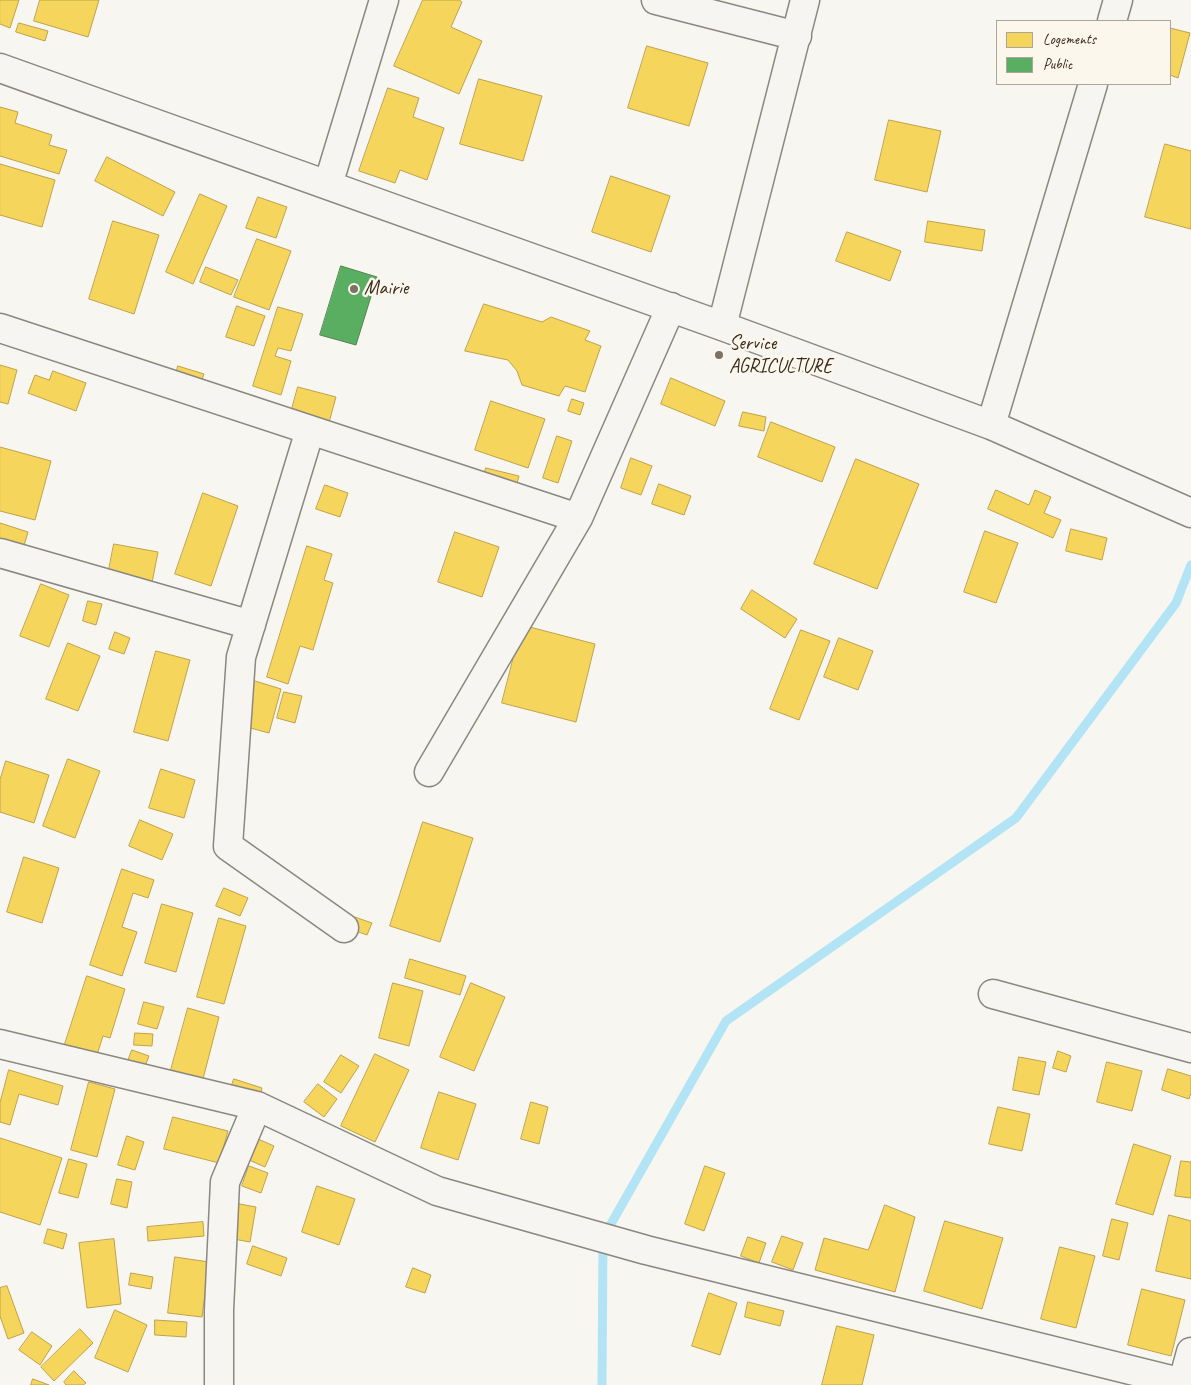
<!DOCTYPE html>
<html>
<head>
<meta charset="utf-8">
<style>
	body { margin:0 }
	#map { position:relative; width:1191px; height:1385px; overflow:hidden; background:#f8f6f0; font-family:Caveat,sans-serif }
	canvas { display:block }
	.legend { position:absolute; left:996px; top:20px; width:175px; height:65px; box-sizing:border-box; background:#fbf7ec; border:1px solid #aea59a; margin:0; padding:6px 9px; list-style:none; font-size:15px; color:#3b2a1e }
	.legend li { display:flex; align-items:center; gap:10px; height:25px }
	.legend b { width:25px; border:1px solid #aea59a }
</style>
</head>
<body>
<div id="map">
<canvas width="1191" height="1385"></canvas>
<ul class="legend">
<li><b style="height:14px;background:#f6d55c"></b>Logements</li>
<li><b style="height:14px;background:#5aae61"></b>Public</li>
</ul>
</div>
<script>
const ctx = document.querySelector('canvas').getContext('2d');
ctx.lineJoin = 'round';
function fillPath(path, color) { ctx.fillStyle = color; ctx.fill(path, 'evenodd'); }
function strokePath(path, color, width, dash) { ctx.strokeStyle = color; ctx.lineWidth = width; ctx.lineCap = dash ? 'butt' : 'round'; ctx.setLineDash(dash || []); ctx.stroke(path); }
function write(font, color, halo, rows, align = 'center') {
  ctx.font = font + ' Caveat,sans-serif'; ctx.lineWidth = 5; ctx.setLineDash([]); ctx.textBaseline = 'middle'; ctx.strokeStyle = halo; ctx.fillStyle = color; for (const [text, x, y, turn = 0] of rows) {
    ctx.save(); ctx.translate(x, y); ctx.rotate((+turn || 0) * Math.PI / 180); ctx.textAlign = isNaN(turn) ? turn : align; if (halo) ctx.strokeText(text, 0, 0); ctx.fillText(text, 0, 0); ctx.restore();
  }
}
const homes = new Path2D(`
	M 0,0 L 19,0 L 10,28 L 0,24 Z
	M 40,0 L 99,0 L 88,37 L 34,21 Z
	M 423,0 L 459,0 L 462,2 L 451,27 L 482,41 L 459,94 L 394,66 Z
	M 19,23 L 48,31 L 45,41 L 16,32 Z
	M 1170,28 L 1190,33 L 1178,78 L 1170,75 Z
	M 647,46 L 708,63 L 689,126 L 628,108 Z
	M 479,79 L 542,96 L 523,161 L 460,144 Z
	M 388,88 L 419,98 L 413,117 L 444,128 L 427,180 L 400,170 L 395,183 L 359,171 Z
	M 0,107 L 18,112 L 15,123 L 52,135 L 49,145 L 67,150 L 59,174 L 0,156 Z
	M 889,120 L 941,131 L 927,192 L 875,180 Z
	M 1165,144 L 1191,151 L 1191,229 L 1145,217 Z
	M 107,157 L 175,192 L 163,216 L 95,181 Z
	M 0,164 L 55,180 L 42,227 L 0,215 Z
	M 611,176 L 670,196 L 651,252 L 592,232 Z
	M 200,194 L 227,206 L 193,284 L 166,272 Z
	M 258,197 L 287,207 L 276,238 L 246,228 Z
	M 113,221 L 159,235 L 134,314 L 89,299 Z
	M 928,221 L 985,230 L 982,251 L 925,242 Z
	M 847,232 L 901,251 L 890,281 L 836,261 Z
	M 257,239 L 291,251 L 269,310 L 234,297 Z
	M 206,267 L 238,280 L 231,295 L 200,282 Z
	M 484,304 L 542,322 L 551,317 L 590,331 L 585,340 L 601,346 L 585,392 L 565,386 L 559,396 L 522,385 L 517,371 L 508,360 L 465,351 Z
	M 237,306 L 265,316 L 254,346 L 226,337 Z
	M 278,307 L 303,314 L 291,351 L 278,348 L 275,356 L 291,361 L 281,395 L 253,386 Z
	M 0,365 L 17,370 L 8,404 L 0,402 Z
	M 178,366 L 204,374 L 201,382 L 176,375 Z
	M 53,371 L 86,383 L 76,411 L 28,393 L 35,375 L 49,380 Z
	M 671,378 L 725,401 L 715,426 L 661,404 Z
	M 298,387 L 336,397 L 328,426 L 290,416 Z
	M 572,399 L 584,403 L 580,415 L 568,411 Z
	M 491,401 L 545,419 L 528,468 L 475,450 Z
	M 743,412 L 766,417 L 764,431 L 739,426 Z
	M 771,422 L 835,447 L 822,482 L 758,457 Z
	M 557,436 L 572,441 L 558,483 L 543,478 Z
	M 0,447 L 51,461 L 35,520 L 0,511 Z
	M 631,458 L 652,466 L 641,495 L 621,488 Z
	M 856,459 L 919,484 L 877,589 L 814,564 Z
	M 486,468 L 519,476 L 516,487 L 483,478 Z
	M 659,484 L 691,496 L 684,515 L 652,504 Z
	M 325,485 L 348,493 L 340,517 L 316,509 Z
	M 996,490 L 1029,505 L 1035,490 L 1051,497 L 1044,513 L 1061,520 L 1053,538 L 988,509 Z
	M 203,493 L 238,506 L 211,586 L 175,574 Z
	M 0,523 L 28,532 L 21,556 L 0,550 Z
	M 1071,529 L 1107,538 L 1102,560 L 1066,551 Z
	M 985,531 L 1018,543 L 996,603 L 964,592 Z
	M 455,532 L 499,547 L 482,597 L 438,582 Z
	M 114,544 L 158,552 L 151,588 L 107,580 Z
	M 307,546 L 332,554 L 324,580 L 333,583 L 313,650 L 300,646 L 288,684 L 267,677 Z
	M 41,584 L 69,595 L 49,647 L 20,636 Z
	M 752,590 L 797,619 L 785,638 L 741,609 Z
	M 88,601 L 102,604 L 96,625 L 83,621 Z
	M 522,625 L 595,644 L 576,722 L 502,703 Z
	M 801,630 L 830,641 L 799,720 L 770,709 Z
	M 115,632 L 130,638 L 124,654 L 109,649 Z
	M 839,638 L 873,651 L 858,690 L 824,677 Z
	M 68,643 L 100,656 L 78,711 L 46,699 Z
	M 156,651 L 190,660 L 168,741 L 134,732 Z
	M 252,680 L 281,689 L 269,733 L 239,725 Z
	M 284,692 L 302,696 L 295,723 L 277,718 Z
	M 68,759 L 100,771 L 75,838 L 43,826 Z
	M 6,761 L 49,775 L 34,823 L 0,812 L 0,780 Z
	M 161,769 L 195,780 L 184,818 L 149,808 Z
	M 140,820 L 173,834 L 162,860 L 129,846 Z
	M 423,822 L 473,838 L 440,942 L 390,926 Z
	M 24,857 L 59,868 L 42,923 L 7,912 Z
	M 122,869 L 154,880 L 148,898 L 133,893 L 122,927 L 137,932 L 122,976 L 90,965 Z
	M 224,888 L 248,898 L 240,916 L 216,906 Z
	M 162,904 L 193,913 L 176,972 L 145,963 Z
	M 346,914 L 372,923 L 367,935 L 342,926 Z
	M 219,918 L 246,926 L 224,1004 L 197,997 Z
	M 410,959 L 466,976 L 460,995 L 405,978 Z
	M 87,976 L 125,989 L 110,1038 L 103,1036 L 96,1058 L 64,1047 Z
	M 393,983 L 423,991 L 409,1046 L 379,1038 Z
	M 471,983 L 505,997 L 474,1071 L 440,1057 Z
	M 144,1002 L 164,1007 L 157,1029 L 138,1024 Z
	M 188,1008 L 219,1017 L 203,1079 L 171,1070 Z
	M 135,1033 L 153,1034 L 152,1046 L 134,1045 Z
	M 132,1050 L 149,1056 L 144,1069 L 127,1064 Z
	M 1058,1051 L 1071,1056 L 1066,1072 L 1053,1068 Z
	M 375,1054 L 409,1070 L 375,1142 L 341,1126 Z
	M 341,1055 L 359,1066 L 341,1093 L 324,1082 Z
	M 1019,1057 L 1046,1062 L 1039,1095 L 1013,1090 Z
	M 1107,1062 L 1142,1071 L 1132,1111 L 1097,1102 Z
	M 1168,1069 L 1191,1076 L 1191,1093 L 1189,1099 L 1162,1090 Z
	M 9,1070 L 63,1086 L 58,1105 L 19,1094 L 10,1125 L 0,1122 L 0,1103 Z
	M 234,1079 L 262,1088 L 258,1103 L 229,1094 Z
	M 89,1082 L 115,1089 L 97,1157 L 71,1150 Z
	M 318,1084 L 337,1099 L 324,1117 L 304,1102 Z
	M 439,1092 L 476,1104 L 458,1160 L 421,1148 Z
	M 531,1102 L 548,1107 L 539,1144 L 521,1139 Z
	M 998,1107 L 1030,1114 L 1022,1151 L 989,1144 Z
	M 173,1117 L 228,1131 L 219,1163 L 164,1149 Z
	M 127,1136 L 144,1142 L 135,1170 L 118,1165 Z
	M 0,1138 L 62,1158 L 40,1225 L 0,1212 Z
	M 258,1139 L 274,1146 L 265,1167 L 249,1160 Z
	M 1134,1144 L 1171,1156 L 1153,1215 L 1116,1204 Z
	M 69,1159 L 87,1164 L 78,1198 L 59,1193 Z
	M 1181,1161 L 1191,1162 L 1191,1198 L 1175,1196 Z
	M 249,1166 L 268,1173 L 261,1193 L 242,1186 Z
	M 705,1166 L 725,1173 L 704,1231 L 685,1224 Z
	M 117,1179 L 132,1182 L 127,1208 L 111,1204 Z
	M 317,1186 L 355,1199 L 339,1245 L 302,1232 Z
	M 234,1203 L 256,1207 L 250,1242 L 228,1238 Z
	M 885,1205 L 915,1217 L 895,1292 L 815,1270 L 824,1238 L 868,1250 Z
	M 1169,1215 L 1191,1221 L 1191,1279 L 1156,1271 Z
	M 1112,1219 L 1128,1223 L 1119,1260 L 1103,1256 Z
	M 945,1221 L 1003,1238 L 982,1309 L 924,1291 Z
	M 203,1222 L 204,1236 L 148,1241 L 147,1227 Z
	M 48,1229 L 67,1234 L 63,1249 L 44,1243 Z
	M 782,1236 L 803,1243 L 793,1270 L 772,1262 Z
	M 748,1237 L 766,1243 L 759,1263 L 741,1256 Z
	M 114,1239 L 121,1304 L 87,1308 L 79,1243 Z
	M 253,1246 L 287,1258 L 281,1276 L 247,1264 Z
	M 1060,1247 L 1095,1256 L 1076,1328 L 1041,1319 Z
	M 175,1257 L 209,1262 L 202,1317 L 168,1313 Z
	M 413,1268 L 431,1275 L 425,1293 L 406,1287 Z
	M 131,1273 L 153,1277 L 151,1289 L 129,1285 Z
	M 7,1286 L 24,1333 L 8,1339 L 0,1316 L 0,1288 Z
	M 1142,1289 L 1185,1300 L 1171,1356 L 1128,1345 Z
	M 709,1293 L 737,1303 L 720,1355 L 692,1346 Z
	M 748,1302 L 784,1311 L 780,1326 L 745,1317 Z
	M 115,1310 L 147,1325 L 128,1372 L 95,1358 Z
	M 155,1320 L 187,1322 L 186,1337 L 155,1335 Z
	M 837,1326 L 874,1335 L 862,1385 L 822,1385 Z
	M 80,1329 L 93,1343 L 54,1381 L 41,1367 Z
	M 32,1332 L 52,1346 L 40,1365 L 19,1350 Z
	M 74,1371 L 86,1383 L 83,1385 L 66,1385 L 64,1382 Z
	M 33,1379 L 49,1385 L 31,1385 Z`);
fillPath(homes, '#f6d55c');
strokePath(homes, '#bea249', 1);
const public = new Path2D(`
	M 341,266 L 377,277 L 356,345 L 320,335 Z`);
fillPath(public, '#5aae61');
strokePath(public, '#51864d', 1);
strokePath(new Path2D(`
	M 602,1385 L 603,1238 L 726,1021 L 1016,818 L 1176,603 L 1191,565`), '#b3e4f6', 9);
const street = new Path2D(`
	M 656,0 L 797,36
	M 1112,21 L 1118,0
	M 0,68 L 722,326 L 991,425 L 1191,513
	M 328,185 L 384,0
	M 722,326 L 805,0
	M 0,328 L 578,518
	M 991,425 L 1093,84
	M 310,430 L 241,657 L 228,846 L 344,928
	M 0,553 L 251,625
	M 429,772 L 578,518 L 671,307
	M 993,994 L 1191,1048
	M 0,1044 L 257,1106 L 437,1191 L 646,1250 L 1191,1385
	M 219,1385 L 219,1310 L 225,1182 L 257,1106
	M 1182,1385 L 1191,1352`);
strokePath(street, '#8b8781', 31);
strokePath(street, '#f6f5f1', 28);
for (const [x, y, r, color] of [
	[354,289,5,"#7d7168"],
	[719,355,5,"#7d7168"]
]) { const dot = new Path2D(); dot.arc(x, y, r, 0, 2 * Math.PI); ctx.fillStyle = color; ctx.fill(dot); strokePath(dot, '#fbf7ec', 2); }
write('20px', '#3b2a1e', '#fbf7ec', [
	["Mairie",364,289],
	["Service",729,344],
	["AGRICULTURE",729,367]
], 'left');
</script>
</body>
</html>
